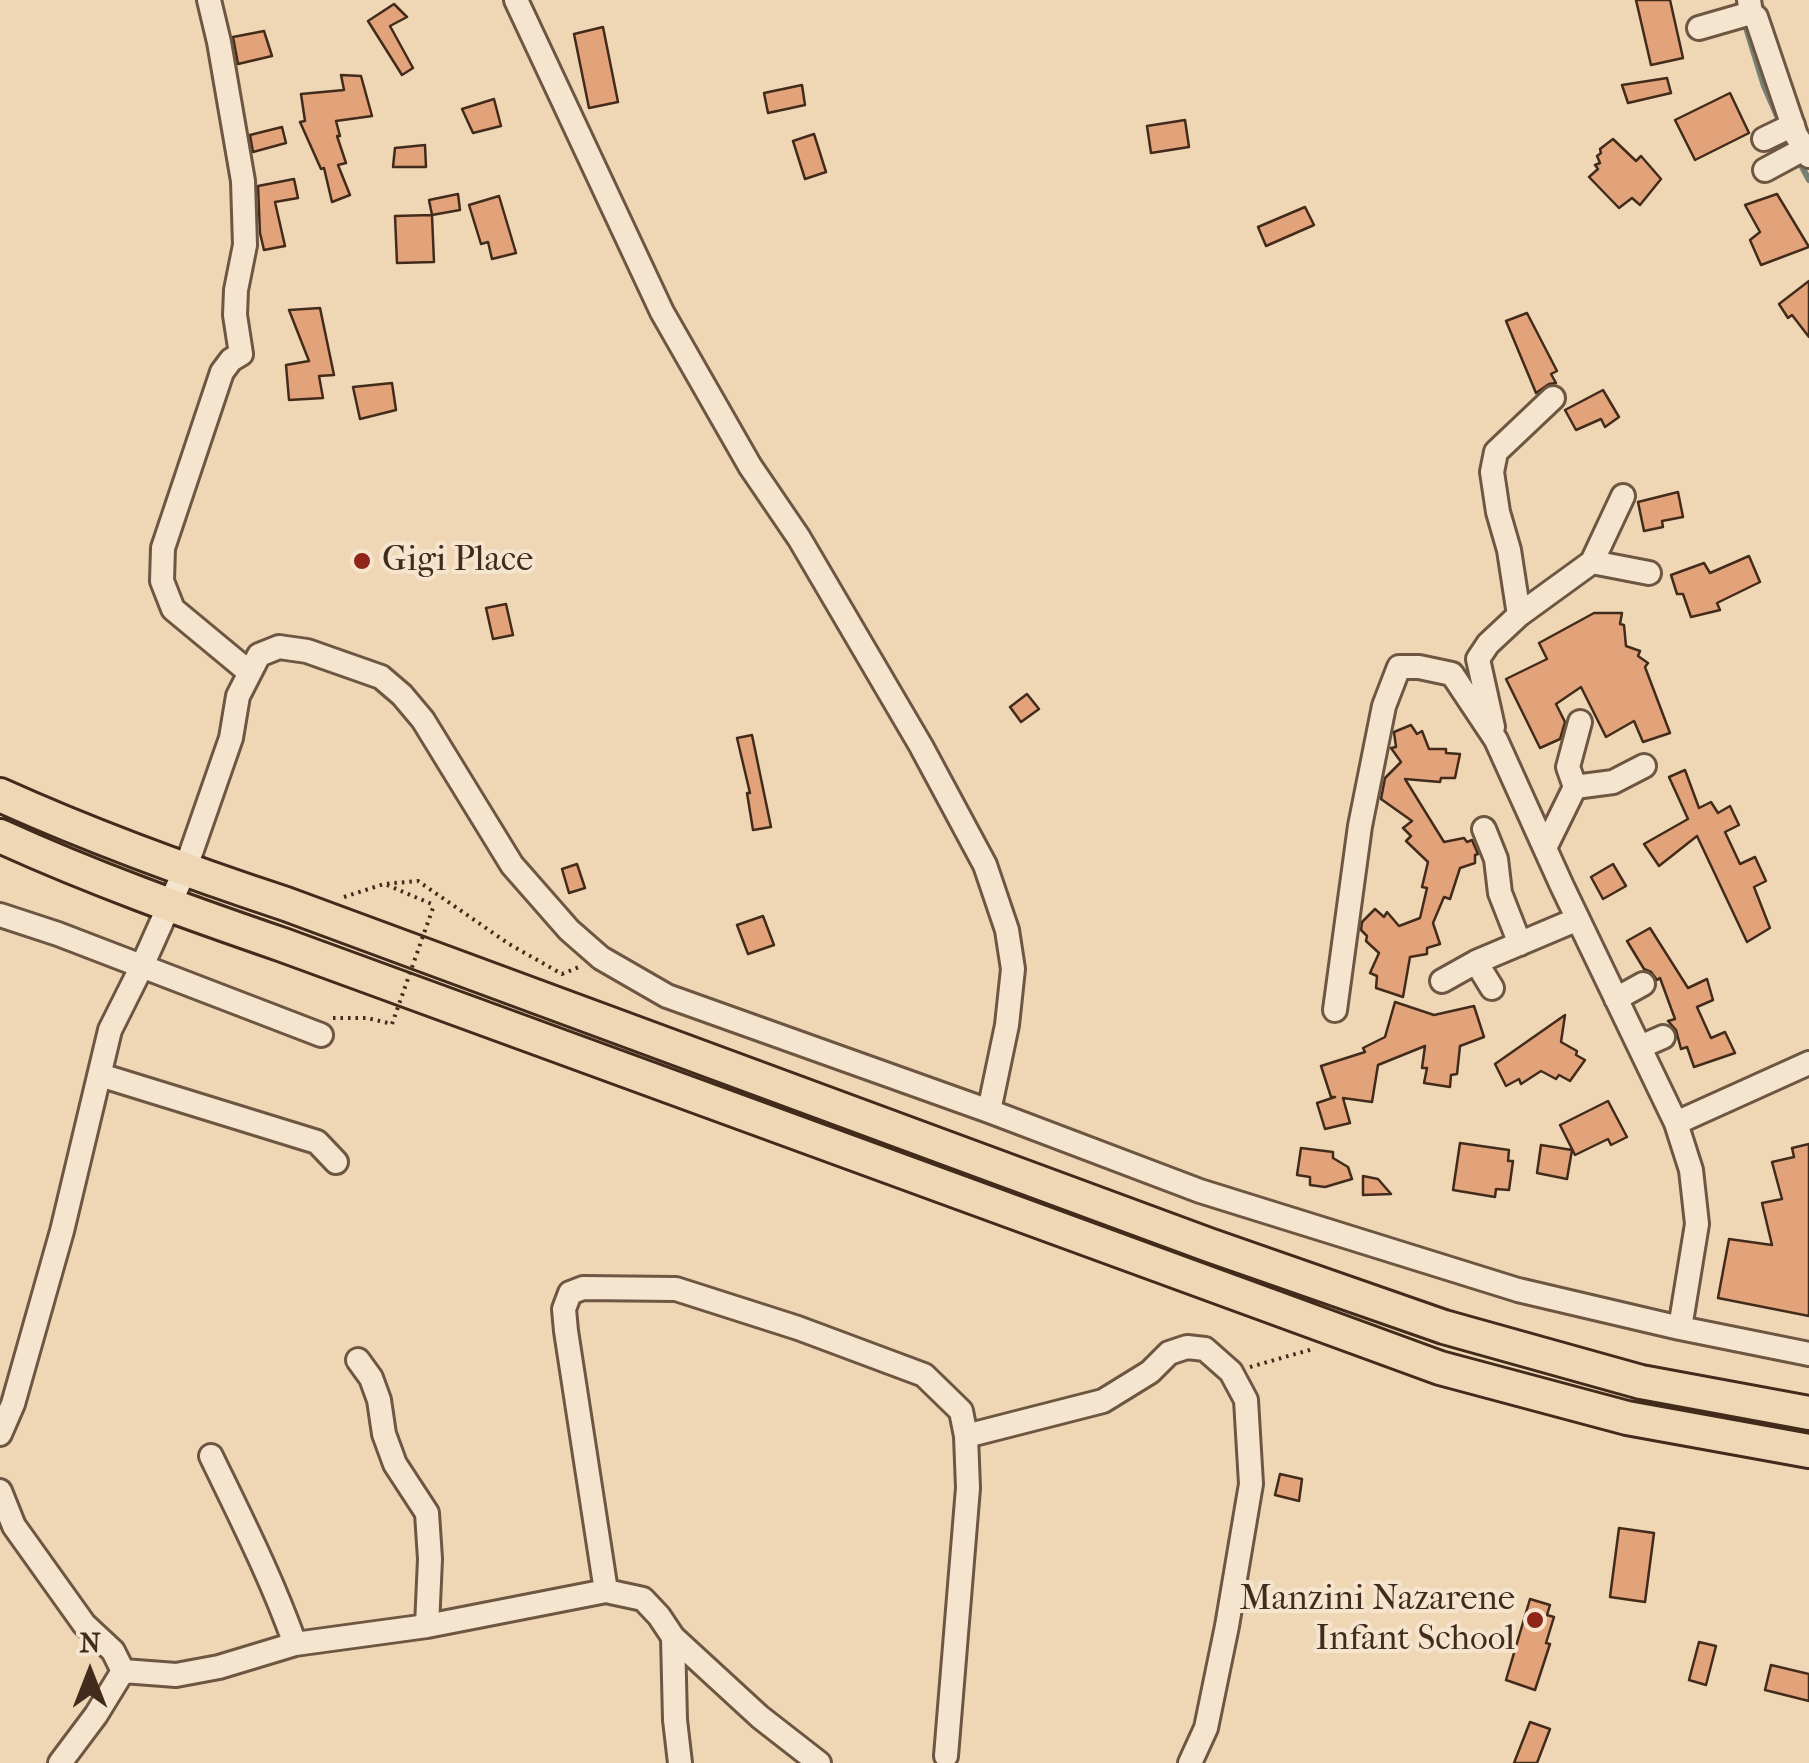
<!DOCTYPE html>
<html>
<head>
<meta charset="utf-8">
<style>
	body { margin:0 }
	#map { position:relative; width:1809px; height:1763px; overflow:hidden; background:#efd7b5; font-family:"IM FELL French Canon",serif }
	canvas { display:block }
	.north { position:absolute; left:40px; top:1623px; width:100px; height:100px; -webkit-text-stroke:8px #f5e5cf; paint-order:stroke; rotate:0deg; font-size:28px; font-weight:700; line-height:40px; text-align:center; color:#422b1b }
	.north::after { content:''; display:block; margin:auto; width:35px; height:45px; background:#422b1b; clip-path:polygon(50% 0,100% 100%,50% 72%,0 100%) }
</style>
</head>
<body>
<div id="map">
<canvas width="1809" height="1763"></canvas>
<div class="north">N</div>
</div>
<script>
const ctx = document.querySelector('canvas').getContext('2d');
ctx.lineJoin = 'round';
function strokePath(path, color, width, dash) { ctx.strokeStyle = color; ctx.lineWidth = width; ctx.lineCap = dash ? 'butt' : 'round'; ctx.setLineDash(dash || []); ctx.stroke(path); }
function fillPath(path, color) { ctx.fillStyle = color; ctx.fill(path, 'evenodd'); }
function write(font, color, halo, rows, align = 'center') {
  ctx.font = font + ' "IM FELL French Canon",serif'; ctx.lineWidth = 8; ctx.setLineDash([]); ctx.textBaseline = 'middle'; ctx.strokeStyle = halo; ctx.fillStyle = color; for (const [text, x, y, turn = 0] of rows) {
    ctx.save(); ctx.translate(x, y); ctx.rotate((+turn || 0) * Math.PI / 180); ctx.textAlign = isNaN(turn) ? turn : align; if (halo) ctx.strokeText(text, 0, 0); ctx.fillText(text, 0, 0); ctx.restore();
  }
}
strokePath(new Path2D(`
	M 1744,21 L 1764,86 L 1781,125
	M 1800,163 L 1809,180`), '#778075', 6);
const building = new Path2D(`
	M 1636,0 L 1670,0 L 1683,58 L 1651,65 Z
	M 394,4 L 407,17 L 390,26 L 413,68 L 402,75 L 368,21 Z
	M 603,27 L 618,102 L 589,108 L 574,34 Z
	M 264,31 L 272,56 L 238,64 L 233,37 Z
	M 341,75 L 361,76 L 372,116 L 336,121 L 340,136 L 337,136 L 346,163 L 338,165 L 350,195 L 332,202 L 324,168 L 321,169 L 300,122 L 305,121 L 301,94 L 344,90 Z
	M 1667,78 L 1671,93 L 1628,103 L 1622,85 Z
	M 802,85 L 805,105 L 768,113 L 764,93 Z
	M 1730,93 L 1749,133 L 1695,160 L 1675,120 Z
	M 494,99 L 501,126 L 473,133 L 462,109 Z
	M 1185,120 L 1189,147 L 1151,153 L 1147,126 Z
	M 282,127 L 286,143 L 253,152 L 250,135 Z
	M 814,134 L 826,172 L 805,179 L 793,141 Z
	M 1613,139 L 1636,161 L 1641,156 L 1661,179 L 1640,205 L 1632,198 L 1619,208 L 1589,177 L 1598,169 L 1595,165 L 1600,163 L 1597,156 L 1601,153 L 1600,149 Z
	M 425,145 L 426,167 L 393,167 L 395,148 Z
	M 294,179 L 298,198 L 275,202 L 285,246 L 264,250 L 260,233 L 258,186 Z
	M 458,194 L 460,210 L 432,215 L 429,200 Z
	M 1777,194 L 1809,247 L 1761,265 L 1750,240 L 1760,232 L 1745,205 Z
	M 499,196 L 516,253 L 492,259 L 488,242 L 481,244 L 469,205 Z
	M 1305,207 L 1314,225 L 1266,246 L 1258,227 Z
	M 432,215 L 434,262 L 397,263 L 395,216 Z
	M 1809,281 L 1809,337 L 1792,315 L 1788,318 L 1779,304 Z
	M 320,308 L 334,375 L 319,376 L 323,398 L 289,400 L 286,365 L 309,361 L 289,310 Z
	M 1527,313 L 1557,371 L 1551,374 L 1556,383 L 1549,384 L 1536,393 L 1506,321 Z
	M 392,383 L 396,410 L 360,419 L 353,387 Z
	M 1603,390 L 1619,417 L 1605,427 L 1601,419 L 1576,430 L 1565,410 Z
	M 1678,492 L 1683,517 L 1662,521 L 1663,527 L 1644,531 L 1638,502 Z
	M 1749,556 L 1760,582 L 1717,603 L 1720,610 L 1691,617 L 1683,594 L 1677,594 L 1671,575 L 1704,563 L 1710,573 Z
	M 506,604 L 513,635 L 493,639 L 486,608 Z
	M 1594,613 L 1622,613 L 1620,624 L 1624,625 L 1626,646 L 1640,651 L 1638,656 L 1648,663 L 1645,667 L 1670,733 L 1643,742 L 1634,721 L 1606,737 L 1581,687 L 1556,704 L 1565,722 L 1560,739 L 1540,748 L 1506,679 L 1547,659 L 1539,643 Z
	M 1027,694 L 1039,709 L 1021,722 L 1010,707 Z
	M 1411,725 L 1417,734 L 1422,731 L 1429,749 L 1446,749 L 1446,753 L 1460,754 L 1455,778 L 1441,778 L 1440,782 L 1405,779 L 1444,842 L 1464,838 L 1467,842 L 1472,840 L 1478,854 L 1475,855 L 1475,863 L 1460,868 L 1450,899 L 1444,897 L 1433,923 L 1440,944 L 1427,948 L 1427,954 L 1410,957 L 1403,997 L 1376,988 L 1377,976 L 1370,973 L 1379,953 L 1366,941 L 1367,936 L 1361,930 L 1362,922 L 1375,909 L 1384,917 L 1387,912 L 1399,926 L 1420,918 L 1427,888 L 1422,887 L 1428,862 L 1406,841 L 1411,836 L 1403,828 L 1412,821 L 1381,799 L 1385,778 L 1401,762 L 1391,748 L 1396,747 L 1394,732 Z
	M 752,735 L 771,827 L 753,830 L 747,793 L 750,793 L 737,738 Z
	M 1685,770 L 1699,808 L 1711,802 L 1718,813 L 1730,806 L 1739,825 L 1725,832 L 1740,864 L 1755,857 L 1766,881 L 1754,887 L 1770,928 L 1747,942 L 1697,836 L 1659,866 L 1644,844 L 1688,819 L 1669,777 Z
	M 577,864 L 585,888 L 569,893 L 562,869 Z
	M 1613,864 L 1626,886 L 1603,899 L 1591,877 Z
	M 763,916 L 774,945 L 748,954 L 737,925 Z
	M 1650,928 L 1688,988 L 1707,979 L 1713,1000 L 1697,1007 L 1711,1038 L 1725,1032 L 1735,1053 L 1694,1067 L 1687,1047 L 1681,1049 L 1676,1030 L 1668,1021 L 1675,1019 L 1660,978 L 1657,980 L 1651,972 L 1644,969 L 1627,941 Z
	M 1395,1002 L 1434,1015 L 1474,1006 L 1484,1037 L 1460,1046 L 1457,1074 L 1451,1075 L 1450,1087 L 1424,1083 L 1427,1068 L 1422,1068 L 1425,1046 L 1378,1065 L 1372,1102 L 1343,1098 L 1350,1123 L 1325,1129 L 1317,1103 L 1335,1097 L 1331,1097 L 1321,1066 L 1365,1052 L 1363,1048 L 1385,1037 Z
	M 1565,1015 L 1561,1042 L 1577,1051 L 1576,1055 L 1585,1060 L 1570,1081 L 1559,1075 L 1556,1079 L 1541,1071 L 1521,1084 L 1519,1079 L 1506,1086 L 1495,1064 Z
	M 1608,1101 L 1627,1137 L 1611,1145 L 1608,1139 L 1575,1155 L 1560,1125 Z
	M 1460,1143 L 1509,1150 L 1508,1161 L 1513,1161 L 1509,1190 L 1496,1189 L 1495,1197 L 1453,1190 Z
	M 1809,1144 L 1809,1316 L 1718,1298 L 1729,1239 L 1772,1245 L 1762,1203 L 1782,1199 L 1772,1162 L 1794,1157 L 1792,1148 Z
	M 1541,1145 L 1572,1150 L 1567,1179 L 1537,1173 Z
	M 1301,1148 L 1333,1152 L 1333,1158 L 1348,1167 L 1352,1179 L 1325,1187 L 1310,1185 L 1310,1177 L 1297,1175 Z
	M 1363,1176 L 1378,1179 L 1391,1194 L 1363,1195 Z
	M 1280,1474 L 1302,1479 L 1299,1501 L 1275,1495 Z
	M 1619,1528 L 1654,1533 L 1645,1602 L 1610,1597 Z
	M 1530,1599 L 1550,1605 L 1547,1615 L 1554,1617 L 1546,1643 L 1550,1644 L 1535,1690 L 1506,1680 Z
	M 1699,1642 L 1716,1646 L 1706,1685 L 1689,1680 Z
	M 1771,1665 L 1809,1674 L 1809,1701 L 1765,1690 Z
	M 1530,1722 L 1550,1729 L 1537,1763 L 1514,1763 Z`);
fillPath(building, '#e2a27a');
strokePath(building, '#422b1b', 2.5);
const minor = new Path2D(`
	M 209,0 L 219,42 L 243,181 L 245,245 L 236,290 L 235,315 L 241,354 L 231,360 L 222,372 L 163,548 L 162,581 L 173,609 L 249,672
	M 516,0 L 662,312 L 750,466 L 799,538 L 921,746 L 985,865 L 1007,930 L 1013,969 L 1007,1025 L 989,1111
	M 1749,0 L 1751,13 L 1756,17 L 1796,135 L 1809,156
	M 1699,28 L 1751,13
	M 1764,139 L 1793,125
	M 1765,170 L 1804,149
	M 1592,562 L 1649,573
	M 1519,615 L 1592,562 L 1623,496
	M 1493,727 L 1478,659 L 1488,644 L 1519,615 L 1509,550 L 1498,512 L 1492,472 L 1496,452 L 1553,398
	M 1575,787 L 1613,782 L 1644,766
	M 1484,829 L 1496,859 L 1500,893 L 1520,944
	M 1545,848 L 1575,787 L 1568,767 L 1580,722
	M 0,915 L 58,934 L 321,1035
	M 1476,962 L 1492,988
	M 1442,981 L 1476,962 L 1578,919
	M 1616,999 L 1643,984
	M 1335,1010 L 1360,826 L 1384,706 L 1399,667 L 1419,667 L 1452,674 L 1496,740 L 1562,886 L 1676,1123 L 1691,1170 L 1697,1224 L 1680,1328
	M 1640,1047 L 1663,1037
	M 100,1075 L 317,1142 L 336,1162
	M 1676,1123 L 1809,1063
	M 358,1360 L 371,1378 L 379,1400 L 384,1434 L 395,1464 L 427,1513 L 430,1559 L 427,1626
	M 0,1434 L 13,1404 L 62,1231 L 110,1030 L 142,966 L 185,870 L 231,738 L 238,696 L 259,655 L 279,647 L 307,651 L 381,677 L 402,695 L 423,720 L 512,865 L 569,930 L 601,958 L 667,996 L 989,1111 L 1200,1191 L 1518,1290 L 1680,1328 L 1809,1354
	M 966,1436 L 1103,1401 L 1150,1372 L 1169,1353 L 1187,1347 L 1205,1349 L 1231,1372 L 1246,1400 L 1251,1484 L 1227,1626 L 1206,1728 L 1190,1763
	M 211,1456 C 241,1518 272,1579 295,1644
	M 0,1491 L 14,1526 L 84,1624 L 113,1651 L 123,1671 L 176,1675 L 219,1667 L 295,1644 L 427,1626 L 606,1591 L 643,1599 L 659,1616 L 673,1637 L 675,1720 L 680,1763
	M 606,1591 L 566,1331 L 564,1309 L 570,1293 L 583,1288 L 676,1289 L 798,1328 L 924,1375 L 961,1411 L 966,1436 L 968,1488 L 946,1756
	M 673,1637 L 760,1717 L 819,1763
	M 60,1763 L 96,1715 L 123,1671`);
const highway = new Path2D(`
	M 0,795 C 93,837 189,872 286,904 L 1209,1245 L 1444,1327 L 1641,1382 L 1809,1413
	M 0,836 C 92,878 187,912 283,945 L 1440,1368 L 1627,1418 L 1809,1451`);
strokePath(minor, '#6d5642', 28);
strokePath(highway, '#422b1b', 38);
strokePath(new Path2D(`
	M 387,885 L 434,905
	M 344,897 L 384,884 L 418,881 L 509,944 L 562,974 L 579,967
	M 333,1018 L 367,1018 L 392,1024
	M 1250,1367 L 1313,1349`), '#422b1b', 4, [2.5, 5]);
strokePath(minor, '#f5e5cf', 22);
strokePath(highway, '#efd7b5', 32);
strokePath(new Path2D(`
	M 392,1024 L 434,905`), '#422b1b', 4, [2.5, 5]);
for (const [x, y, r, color] of [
	[362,561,10,"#8f2418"],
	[1535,1620,10,"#8f2418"]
]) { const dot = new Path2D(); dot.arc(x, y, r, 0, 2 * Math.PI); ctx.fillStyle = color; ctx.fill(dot); strokePath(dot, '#f5e5cf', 4); }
write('35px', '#422b1b', '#f5e5cf', [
	["Gigi Place",382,561],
	["Manzini Nazarene",1515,1600,"right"],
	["Infant School",1515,1640,"right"]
], 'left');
</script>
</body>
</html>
